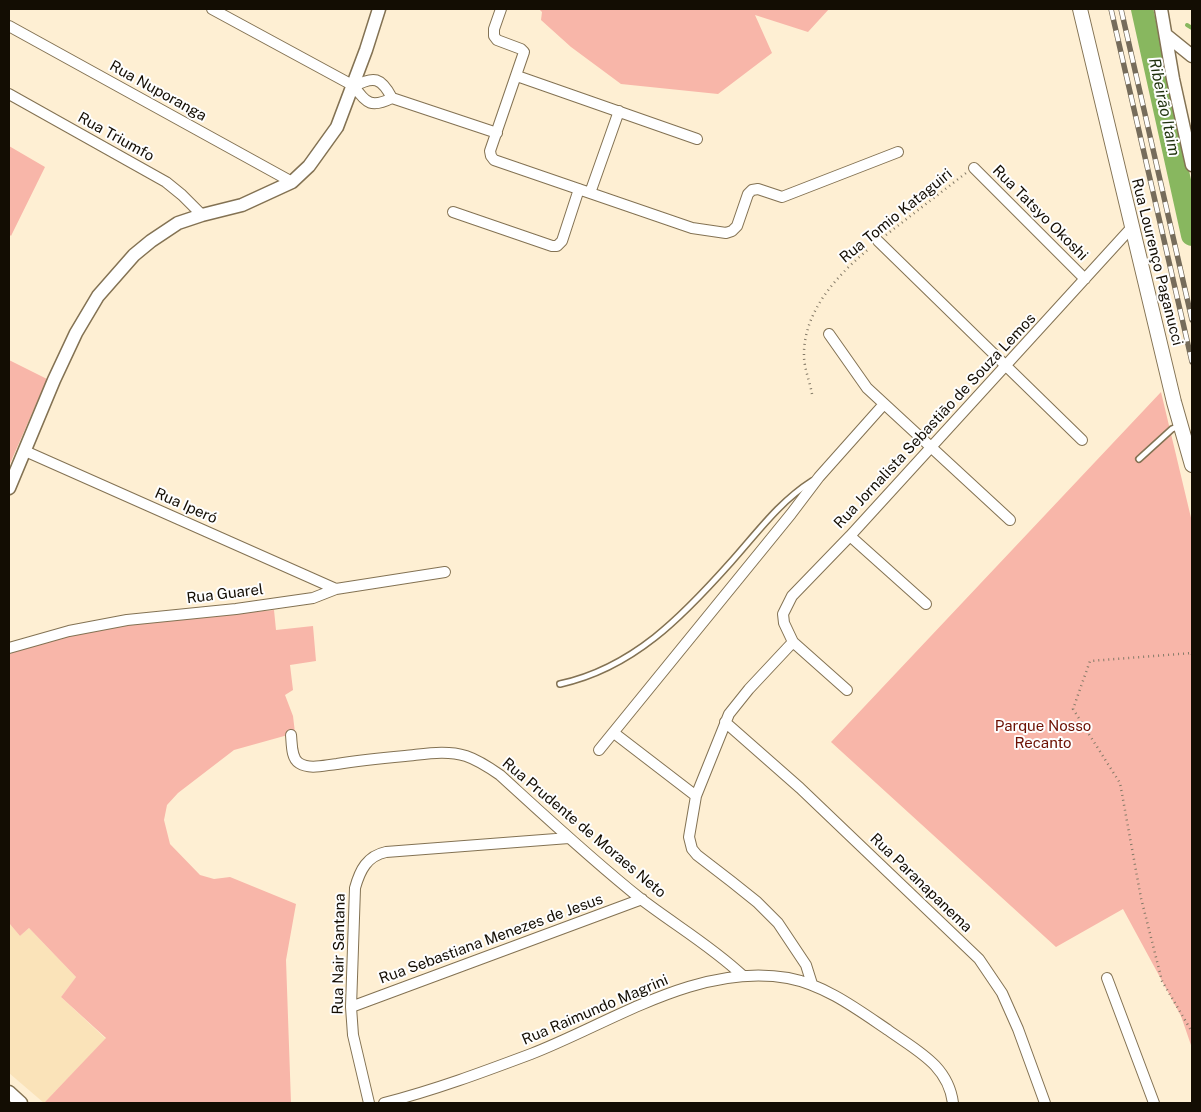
<!DOCTYPE html>
<html>
<head>
<meta charset="utf-8">
<style>
	body { margin:0 }
	#map { position:relative; width:1201px; height:1112px; overflow:hidden; background:#feefd3; font-family:"Public Sans",sans-serif }
	canvas { display:block }
	.frame { position:absolute; inset:0; border:10px solid #130d03; pointer-events:none }
</style>
</head>
<body>
<div id="map">
<canvas width="1201" height="1112"></canvas>
<div class="frame"></div>
</div>
<script>
const ctx = document.querySelector('canvas').getContext('2d');
ctx.lineJoin = 'round';
function fillPath(path, color) { ctx.fillStyle = color; ctx.fill(path, 'evenodd'); }
function strokePath(path, color, width, dash) { ctx.strokeStyle = color; ctx.lineWidth = width; ctx.lineCap = dash ? 'butt' : 'round'; ctx.setLineDash(dash || []); ctx.stroke(path); }
function write(font, color, halo, rows, align = 'center') {
  ctx.font = font + ' "Public Sans",sans-serif'; ctx.lineWidth = 4; ctx.setLineDash([]); ctx.textBaseline = 'middle'; ctx.strokeStyle = halo; ctx.fillStyle = color; for (const [text, x, y, turn = 0] of rows) {
    ctx.save(); ctx.translate(x, y); ctx.rotate((+turn || 0) * Math.PI / 180); ctx.textAlign = isNaN(turn) ? turn : align; if (halo) ctx.strokeText(text, 0, 0); ctx.fillText(text, 0, 0); ctx.restore();
  }
}
fillPath(new Path2D(`
	M 9,923 L 20,936 L 29,928 L 76,977 L 61,997 L 106,1039 L 44,1103 L 9,1073 Z`), '#fae3b9');
fillPath(new Path2D(`
	M 539,9 L 829,9 L 808,32 L 755,15 L 772,53 L 718,94 L 621,84 L 571,47 L 541,20 L 542,12 Z
	M 9,146 L 45,167 L 11,236 L 9,234 Z
	M 9,360 L 47,379 L 9,466 Z
	M 1161,392 L 1192,522 L 1192,1048 L 1181,1016 L 1123,909 L 1056,947 L 831,742 Z
	M 274,610 L 276,630 L 313,626 L 316,661 L 290,665 L 293,690 L 285,695 L 293,716 L 295,733 L 234,750 L 178,793 L 167,805 L 164,820 L 170,844 L 200,875 L 214,879 L 230,877 L 296,904 L 286,960 L 291,1103 L 44,1103 L 106,1038 L 61,997 L 76,977 L 29,928 L 20,936 L 9,923 L 9,654 L 63,637 L 120,624 Z`), '#f8b6a9');
strokePath(new Path2D(`
	M 1187,25 L 1192,28
	M 1155,64 L 1162,57`), '#88b75f', 4);
strokePath(new Path2D(`
	M 1142,9 L 1192,235`), '#88b75f', 22);
const service = new Path2D(`
	M 1139,459 L 1172,429 L 1179,426
	M 560,684 C 633,668 682,617 731,562 C 757,533 779,502 812,481`);
const minor = new Path2D(`
	M 212,9 L 354,86 C 366,104 372,108 392,98
	M 501,9 L 494,29 L 494,36 L 497,40 L 521,49 L 524,52 L 490,151 L 491,156 L 494,160 L 692,228 L 726,233 L 732,231 L 737,226 L 748,194 L 752,190 L 758,189 L 782,197 L 898,152
	M 9,26 L 292,182
	M 517,76 L 697,139
	M 354,86 C 374,76 381,77 392,98 L 497,133
	M 9,94 L 166,182 L 182,195 L 202,215
	M 974,168 L 1085,279
	M 590,193 L 619,111
	M 453,212 L 552,246 L 557,246 L 562,241 L 579,189
	M 878,241 L 1082,440
	M 829,334 L 867,388 L 1010,520
	M 25,451 L 336,589
	M 850,536 L 926,604
	M 793,642 L 749,689 L 729,714 L 696,796 L 689,837 L 692,849 L 697,855 L 732,882 L 757,902 L 778,923 L 806,965 L 812,984
	M 9,648 L 69,631 L 127,620 L 236,609 L 313,598 L 336,589 L 445,572
	M 847,690 L 793,642 L 784,623 L 783,614 L 792,596 L 850,536 L 1132,227
	M 725,722 L 800,788 L 979,959 L 1002,993 L 1018,1029 L 1045,1103
	M 614,733 L 696,796
	M 291,735 C 292,744 291,758 299,763 C 310,770 325,765 337,764 C 360,760 382,758 405,756 C 426,754 446,750 466,756 C 478,760 490,768 500,775 C 546,817 592,860 641,899 C 675,925 711,946 742,975
	M 599,750 L 791,514 L 819,477 L 884,404
	M 1107,978 L 1154,1103
	M 351,1007 L 642,899
	M 369,1103 L 353,1035 L 351,1007 L 355,888 C 360,870 367,856 386,852 L 569,838
	M 384,1103 C 435,1090 483,1072 531,1054 C 611,1023 699,962 788,978 C 825,985 857,1009 888,1030 C 917,1051 948,1065 953,1103`);
const tertiary = new Path2D(`
	M 1161,9 L 1173,79 L 1192,165
	M 1166,35 L 1192,56
	M 9,488 L 54,380 L 76,333 L 98,296 L 134,255 L 151,241 L 178,223 L 202,215 L 242,205 L 292,182 L 309,166 L 337,127 L 366,50 L 379,9
	M 9,1092 L 21,1103`);
const secondary = new Path2D(`
	M 1080,9 L 1174,402 L 1192,465`);
strokePath(service, '#837253', 8);
strokePath(minor, '#837253', 12);
strokePath(tertiary, '#837253', 15);
strokePath(secondary, '#837253', 16);
strokePath(new Path2D(`
	M 886,235 L 966,173
	M 812,394 C 810,382 804,368 804,356 C 803,312 837,275 870,248
	M 1192,655 L 1192,653 L 1090,661 L 1073,709 L 1120,783 L 1141,898 L 1162,981 L 1192,1032`), '#847a67', 2.5, [1, 4]);
strokePath(service, '#fff', 5);
strokePath(minor, '#fff', 10);
strokePath(tertiary, '#fff', 12);
strokePath(secondary, '#fff', 14);
const rail = new Path2D(`
	M 1111,9 L 1192,362
	M 1121,9 L 1192,320`);
strokePath(rail, '#766c5b', 5.5);
strokePath(rail, '#fefefe', 4, [11]);
write('15px', '#130d03', '#fefefe', [
	["Rua Nuporanga",158,91,29],
	["Rua Triumfo",116,137,29],
	["Rua Tatsyo Okoshi",1040,213,45],
	["Rua Tomio Kataguiri",896,216,-39],
	["Rua Lourenço Paganucci",1157,262,76],
	["Rua Jornalista Sebastião de Souza Lemos",935,421,-47],
	["Rua Iperó",186,506,24],
	["Rua Guarel",225,594,-7],
	["Rua Prudente de Moraes Neto",584,828,40],
	["Rua Paranapanema",921,883,44],
	["Rua Sebastiana Menezes de Jesus",491,939,-20],
	["Rua Nair Santana",339,954,-89],
	["Rua Raimundo Magrini",595,1010,-23]
]);
write('15px', '#6c1002', '#fefefe', [
	["Parque Nosso",1043,726],
	["Recanto",1043,743]
]);
write('italic 16px', '#1e310c', '#fefefe', [
	["Ribeirão Itaim",1164,107,78]
]);
</script>
</body>
</html>
